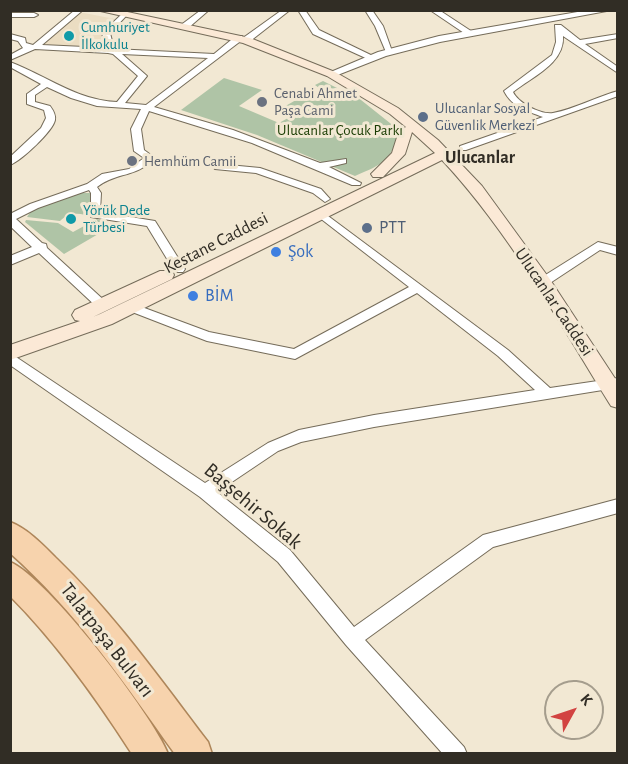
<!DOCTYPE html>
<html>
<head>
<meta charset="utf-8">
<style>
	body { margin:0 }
	#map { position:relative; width:628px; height:764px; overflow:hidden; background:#f2e8d3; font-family:"Alegreya Sans",sans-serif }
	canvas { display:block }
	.frame { position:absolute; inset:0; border:12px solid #312d25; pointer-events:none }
	.north { position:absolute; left:544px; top:680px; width:60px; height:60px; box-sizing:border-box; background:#f2e8d3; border:2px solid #a59d8d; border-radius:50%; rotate:50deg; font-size:16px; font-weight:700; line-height:24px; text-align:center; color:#312d25 }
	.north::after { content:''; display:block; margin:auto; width:21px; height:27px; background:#d24341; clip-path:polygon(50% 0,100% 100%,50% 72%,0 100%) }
</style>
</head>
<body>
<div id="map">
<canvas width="628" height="764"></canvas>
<div class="frame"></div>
<div class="north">K</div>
</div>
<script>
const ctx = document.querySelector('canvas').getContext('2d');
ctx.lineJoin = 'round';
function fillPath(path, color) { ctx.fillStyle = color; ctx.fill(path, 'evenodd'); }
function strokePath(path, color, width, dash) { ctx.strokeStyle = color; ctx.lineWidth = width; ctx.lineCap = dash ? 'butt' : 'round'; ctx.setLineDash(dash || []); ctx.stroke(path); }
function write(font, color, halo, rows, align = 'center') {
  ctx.font = font + ' "Alegreya Sans",sans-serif'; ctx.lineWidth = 6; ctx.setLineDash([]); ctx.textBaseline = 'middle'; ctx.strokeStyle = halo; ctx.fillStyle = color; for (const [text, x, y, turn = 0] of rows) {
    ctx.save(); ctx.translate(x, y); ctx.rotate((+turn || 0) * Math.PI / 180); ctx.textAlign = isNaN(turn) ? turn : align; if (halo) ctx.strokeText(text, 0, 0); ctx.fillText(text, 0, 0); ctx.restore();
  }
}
fillPath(new Path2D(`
	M 79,12 L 115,19 L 104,32 L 104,47 L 98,50 L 42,46 Z`), '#ebddc2');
fillPath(new Path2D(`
	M 224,78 L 262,90 L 239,106 L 279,123 L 288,118 L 275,112 L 296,100 L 300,101 L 322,90 L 315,85 L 323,81 L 361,100 L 400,131 C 391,161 383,164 355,176 L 257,135 L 181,110 Z
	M 82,193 L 91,193 L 91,212 L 85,215 C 76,212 66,214 60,221 L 27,217 L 33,208 Z
	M 97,219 L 112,226 L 64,254 L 25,222 L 26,220 L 58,223 L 73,232 Z`), '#afc4a6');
const minor = new Path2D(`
	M 75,10 L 83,10 L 42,45 L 106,48 L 102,33 L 123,13 L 127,15 L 110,33 L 114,49 L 214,54 L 236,36 L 242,36 L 242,40 L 154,107 L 233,130 L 320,163 L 346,159 L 346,163 L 329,167 L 361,183 L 360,185 L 352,185 L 252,143 L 149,111 L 141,129 L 144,150 L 155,158 C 134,179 118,171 97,187 L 101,193 L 100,212 L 155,221 L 185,269 L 183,272 L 175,272 L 147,226 L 91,217 L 91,193 L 89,190 L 38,208 L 16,219 L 42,243 L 46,244 L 47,248 L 107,303 L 109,306 L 107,309 L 99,309 L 39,253 L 10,265 L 10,256 L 32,247 L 10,226 L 10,214 L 30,204 L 87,184 L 102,174 L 129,169 L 144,158 L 134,151 L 131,129 L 141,109 L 97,106 L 71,98 L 47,87 L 35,95 L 35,102 L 50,106 C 53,110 56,115 55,120 C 53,131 21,161 10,165 L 10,157 L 41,128 L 46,118 L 44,110 L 27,104 L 27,94 L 41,84 L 10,67 L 10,62 C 47,76 76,100 117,102 L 138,76 L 113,54 L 108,53 L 35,49 L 10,60 L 10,55 L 23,48 L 18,41 L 10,39 L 10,34 L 25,38 L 26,43 L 33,45 ZM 122,54 L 208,58 L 146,105 L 125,103 L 147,76 Z
	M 201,10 L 209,10 L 187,29 L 181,29 L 181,25 Z
	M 282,10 L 290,10 L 249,42 L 243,42 L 243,38 Z
	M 298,10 L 305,10 L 319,30 L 377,58 L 370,60 L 313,34 Z
	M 365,10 L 372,10 L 383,26 L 393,54 L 386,52 L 375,26 Z
	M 430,10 L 439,10 L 474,33 L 467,35 Z
	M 10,13 L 34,13 L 38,15 L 34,17 L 10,17 Z
	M 555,25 L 561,25 L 580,40 L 618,34 L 618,38 L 585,44 L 618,67 L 618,73 L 563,36 C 565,63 532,77 513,92 C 518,103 541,115 553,113 C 575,109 596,97 618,91 L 618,96 L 466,150 L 460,150 L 460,146 L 543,117 C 527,111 512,107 504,91 L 552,55 L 556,42 Z
	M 218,164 L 260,168 L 321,189 L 330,199 L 325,202 L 313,193 L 256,173 L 215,169 L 213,167 Z
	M 320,210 L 508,350 L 550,388 L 618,378 L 618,388 L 615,388 L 374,427 L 301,442 L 278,451 L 217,492 L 290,550 L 354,627 L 483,535 L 618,499 L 618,513 L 493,547 L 365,640 L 464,747 L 467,754 L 443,754 L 346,645 L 278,562 L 200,497 L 10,365 L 10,353 L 205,483 L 268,443 L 299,430 L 374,415 L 535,390 L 498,356 L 417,293 L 295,359 L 207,341 L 127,310 L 125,307 L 131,303 L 209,332 L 294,349 L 409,287 L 316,215 L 315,213 Z
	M 598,242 L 618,247 L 618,255 L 600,250 L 547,285 L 539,285 L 537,282 L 539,279 Z`);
const tertiary = new Path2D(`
	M 589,10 L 612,10 L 440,42 L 386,56 L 335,76 L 327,76 L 326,74 L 378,52 L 439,36 Z`);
const secondary = new Path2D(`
	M 96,10 L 118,10 L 250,38 L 335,72 L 398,108 L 438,140 L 482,186 L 549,278 L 618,383 L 618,408 L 611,406 C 559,322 510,233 442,160 L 112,324 L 10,360 L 10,345 L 80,321 L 75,320 L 72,315 L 75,310 L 160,271 L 172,271 L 174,275 L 172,279 L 93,317 L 100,314 L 435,153 L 412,132 L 405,154 L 383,177 L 373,177 L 371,174 L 392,153 L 399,131 L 406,127 L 390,114 L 327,76 L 243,43 Z`);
const primary = new Path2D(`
	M 10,522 C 28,529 43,545 57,559 C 114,614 160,679 208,742 L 212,754 L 175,754 C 124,683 76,611 10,553 Z
	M 10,562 C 47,577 153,715 168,754 L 132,754 C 96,698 57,643 10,596 Z`);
strokePath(minor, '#756c5a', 2);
strokePath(tertiary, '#756c5a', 2);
strokePath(secondary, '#756c5a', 2);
strokePath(primary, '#ae865a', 3);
fillPath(minor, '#fff');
fillPath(tertiary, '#fff');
fillPath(secondary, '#fbe9d6');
fillPath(primary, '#f7d3ad');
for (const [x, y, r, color] of [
	[69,36,6,"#0f9aa8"],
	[262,102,6,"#6b7280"],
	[423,117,6,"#5c6f8a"],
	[132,161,6,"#6b7280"],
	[71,219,6,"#0f9aa8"],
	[367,228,6,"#5c6f8a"],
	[276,252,6,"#3f7fe0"],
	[193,296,6,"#3f7fe0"]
]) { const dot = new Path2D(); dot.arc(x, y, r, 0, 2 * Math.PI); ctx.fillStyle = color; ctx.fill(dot); strokePath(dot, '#f2e8d3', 2); }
write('15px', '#0d838f', '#f2e8d3', [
	["Cumhuriyet",81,27],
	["İlkokulu",81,44],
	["Yörük Dede",83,210],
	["Türbesi",83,227]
], 'left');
write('15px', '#5b616d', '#f2e8d3', [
	["Cenabi Ahmet",274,93],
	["Paşa Cami",274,110],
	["Hemhüm Camii",144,161]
], 'left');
write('15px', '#4e5e75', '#f2e8d3', [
	["Ulucanlar Sosyal",435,108],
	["Güvenlik Merkezi",435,125]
], 'left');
write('15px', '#183b01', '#f2e8d3', [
	["Ulucanlar Çocuk Parkı",340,130]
]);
write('bold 18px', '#312d25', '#f2e8d3', [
	["Ulucanlar",480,158]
]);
write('18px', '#4e5e75', '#f2e8d3', [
	["PTT",379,228]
], 'left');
write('18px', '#312d25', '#f2e8d3', [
	["Kestane Caddesi",216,243,-27],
	["Ulucanlar Caddesi",554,302,56]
]);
write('18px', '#366cbe', '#f2e8d3', [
	["Şok",288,252],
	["BİM",205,296]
], 'left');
write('21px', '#312d25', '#f2e8d3', [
	["Başşehir Sokak",253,506,40],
	["Talatpaşa Bulvarı",107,640,52]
]);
</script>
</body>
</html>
